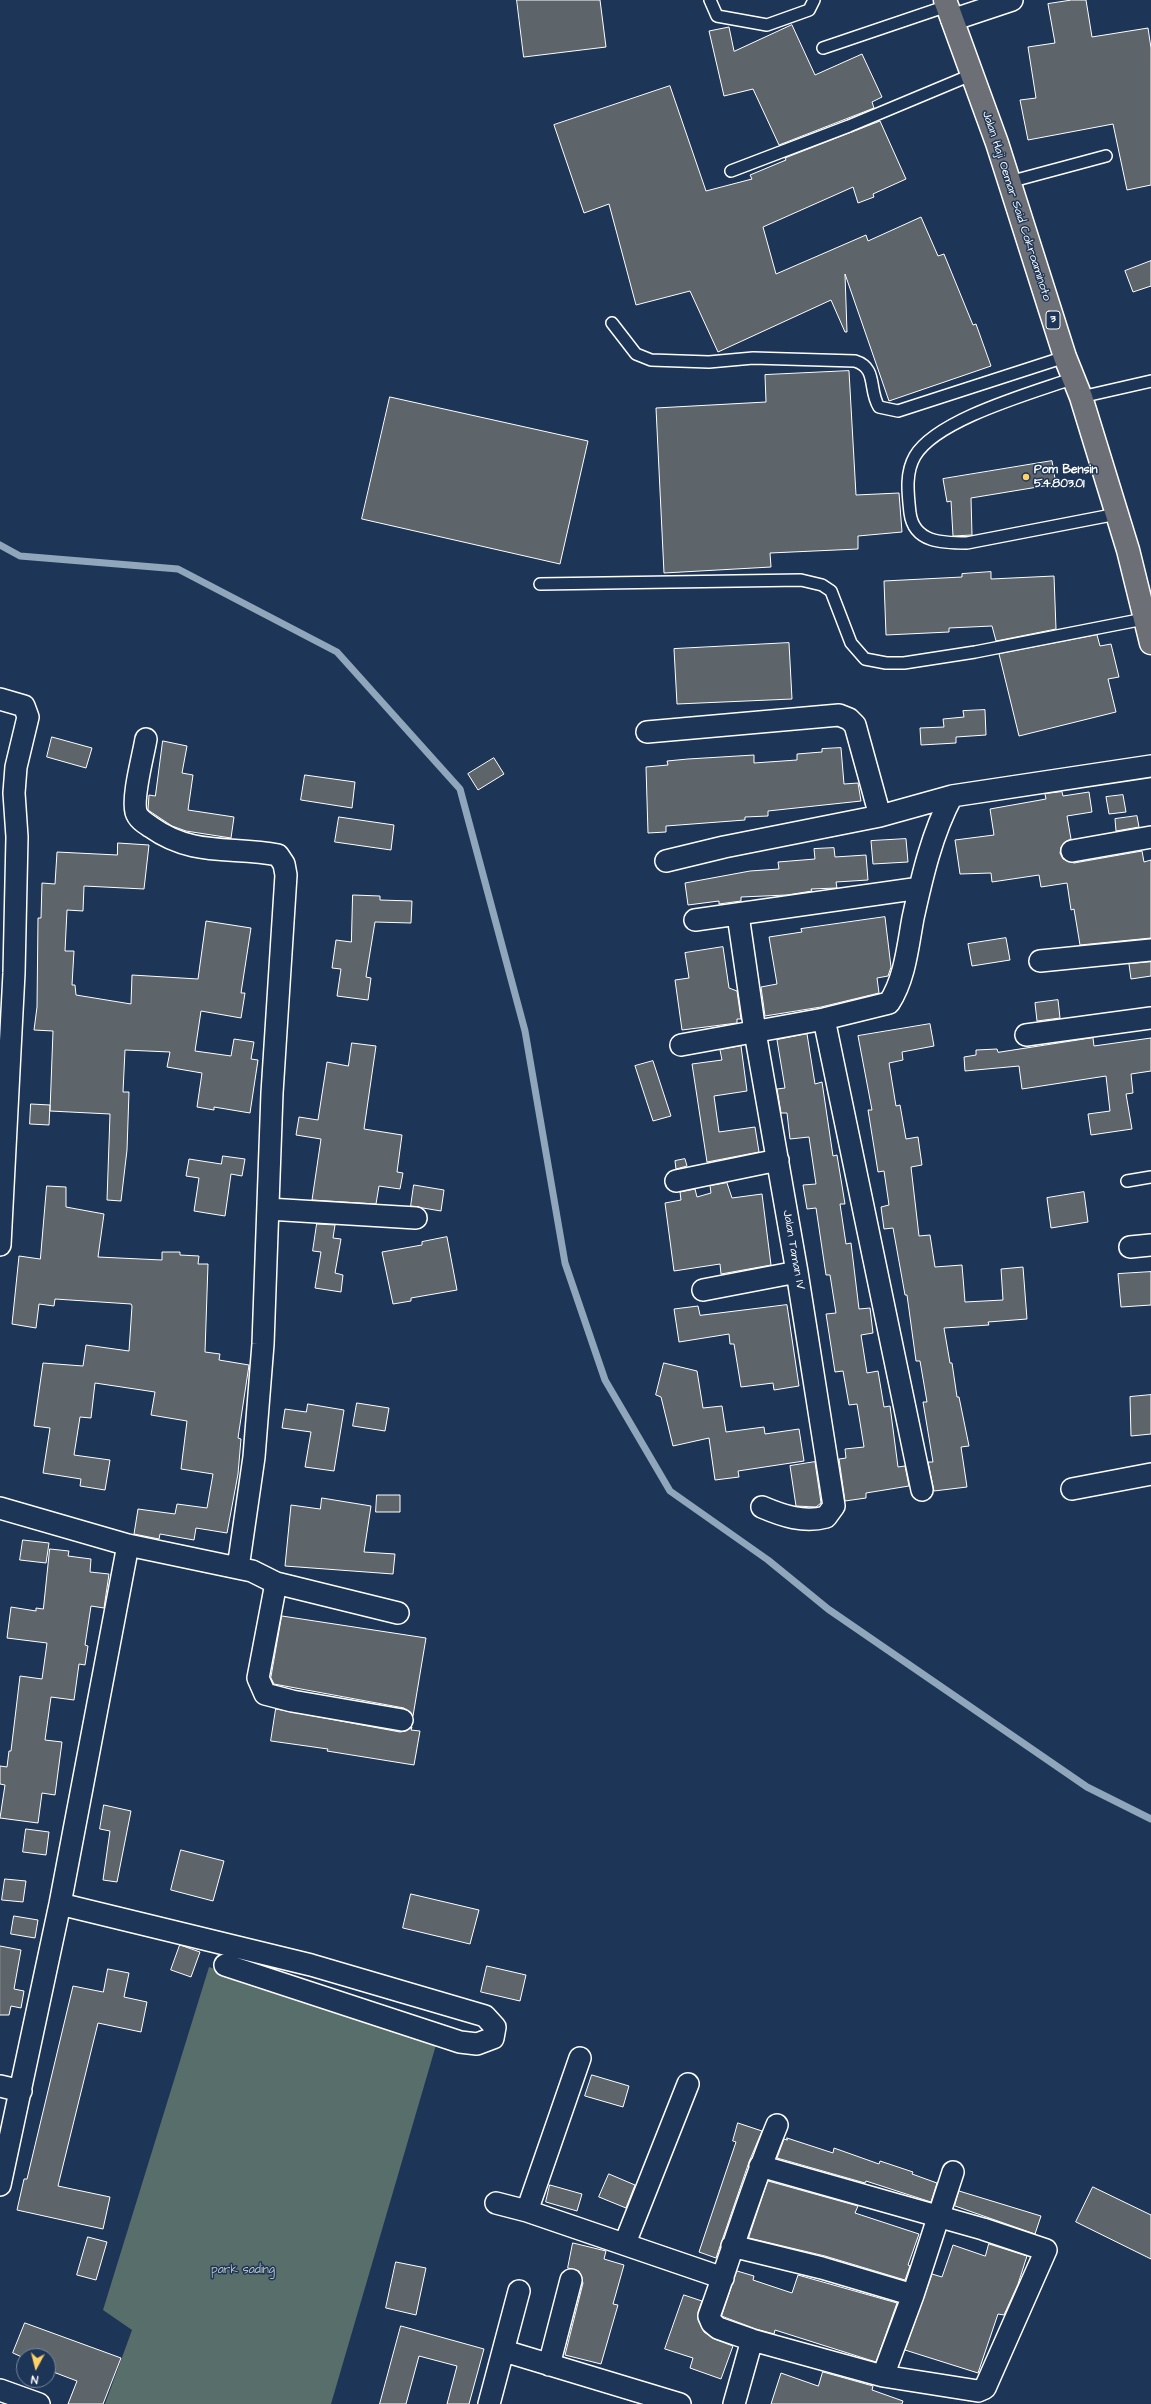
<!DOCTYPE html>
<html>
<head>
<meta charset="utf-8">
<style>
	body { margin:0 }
	#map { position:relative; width:1151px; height:2404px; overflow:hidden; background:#1d3557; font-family:"Architects Daughter",sans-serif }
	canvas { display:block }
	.north { position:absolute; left:16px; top:2348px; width:40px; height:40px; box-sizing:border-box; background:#1d3557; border:1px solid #77869a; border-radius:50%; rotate:187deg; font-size:11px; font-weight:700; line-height:16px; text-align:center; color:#fff }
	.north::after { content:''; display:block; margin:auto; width:14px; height:18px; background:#ffd166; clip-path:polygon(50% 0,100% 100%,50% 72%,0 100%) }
</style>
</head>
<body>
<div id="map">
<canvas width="1151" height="2404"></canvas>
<div class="north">N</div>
</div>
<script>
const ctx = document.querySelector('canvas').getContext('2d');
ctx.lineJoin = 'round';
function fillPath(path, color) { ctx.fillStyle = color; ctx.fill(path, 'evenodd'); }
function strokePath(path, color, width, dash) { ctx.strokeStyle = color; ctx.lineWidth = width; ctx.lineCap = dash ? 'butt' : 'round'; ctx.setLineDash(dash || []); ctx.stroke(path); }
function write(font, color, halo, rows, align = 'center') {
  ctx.font = font + ' "Architects Daughter",sans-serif'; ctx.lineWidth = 3; ctx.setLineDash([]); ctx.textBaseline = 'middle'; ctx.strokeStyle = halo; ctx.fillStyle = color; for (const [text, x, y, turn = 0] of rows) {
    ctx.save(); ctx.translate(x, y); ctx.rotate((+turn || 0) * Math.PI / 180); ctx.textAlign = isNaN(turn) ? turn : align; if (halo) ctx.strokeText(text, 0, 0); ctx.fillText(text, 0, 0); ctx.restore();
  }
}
fillPath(new Path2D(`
	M 209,1967 L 436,2045 L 331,2404 L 105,2404 L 132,2330 L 103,2310 Z`), '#586e6a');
strokePath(new Path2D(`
	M 0,545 L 20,556 L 178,569 L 337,652 L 460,789 L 525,1031 L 565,1263 L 605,1380 L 670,1491 L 768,1560 L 828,1609 L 1087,1787 L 1151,1819`), '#90a6bb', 7);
const building = new Path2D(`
	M 517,0 L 600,0 L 606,47 L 524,57 Z
	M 1072,0 L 1086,0 L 1092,37 L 1148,28 L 1151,48 L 1151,185 L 1127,190 L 1113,124 L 1028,140 L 1020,100 L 1036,98 L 1028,47 L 1055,43 L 1048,4 Z
	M 792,25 L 815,75 L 862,54 L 882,97 L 872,102 L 874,108 L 779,145 L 753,89 L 724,96 L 709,31 L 729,27 L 734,51 Z
	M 670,86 L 706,191 L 752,179 L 750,175 L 786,160 L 785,158 L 880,121 L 906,179 L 873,194 L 874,197 L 858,203 L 853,187 L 763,227 L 776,274 L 866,235 L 868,241 L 921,217 L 938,256 L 944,254 L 973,325 L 976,324 L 991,366 L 889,401 L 845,274 L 847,332 L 845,332 L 831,300 L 718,352 L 690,291 L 636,305 L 609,204 L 584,213 L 554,125 Z
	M 1151,261 L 1151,286 L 1133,292 L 1125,271 Z
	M 849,371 L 856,495 L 899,493 L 902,532 L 858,536 L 858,549 L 770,553 L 771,567 L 664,573 L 656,408 L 766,402 L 765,375 Z
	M 390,397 L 588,441 L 560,564 L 362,519 Z
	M 1052,461 L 1056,484 L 971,498 L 972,535 L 953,536 L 951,501 L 947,502 L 943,479 Z
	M 991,572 L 991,579 L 1054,576 L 1056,629 L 996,641 L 992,626 L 949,628 L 949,632 L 886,635 L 884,581 L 962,577 L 962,574 Z
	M 1097,635 L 1100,646 L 1111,644 L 1119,677 L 1108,679 L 1116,712 L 1019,736 L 999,654 Z
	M 789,643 L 792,699 L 677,704 L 674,649 Z
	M 985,710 L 986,735 L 956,737 L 956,743 L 921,745 L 920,728 L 944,727 L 943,719 L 964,717 L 963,711 Z
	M 52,737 L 92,748 L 86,768 L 47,757 Z
	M 163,741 L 187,746 L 182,773 L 193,775 L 188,810 L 234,817 L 231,838 L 186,831 L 172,826 L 148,810 L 149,795 L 155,796 Z
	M 841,748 L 844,784 L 858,783 L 861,801 L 768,811 L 768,816 L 745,817 L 745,820 L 666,826 L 666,832 L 648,833 L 646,767 L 668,765 L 667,761 L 688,759 L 754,755 L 754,763 L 797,760 L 797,754 L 822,752 L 822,749 Z
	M 494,758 L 504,774 L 478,790 L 468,774 Z
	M 305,775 L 355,782 L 352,808 L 301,800 Z
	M 1062,792 L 1063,796 L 1089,792 L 1092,812 L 1067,816 L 1071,839 L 1065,842 L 1061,847 L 1060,853 L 1063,859 L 1074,863 L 1142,851 L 1144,862 L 1151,860 L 1151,938 L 1080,945 L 1074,909 L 1071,910 L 1067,883 L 1041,887 L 1039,875 L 992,882 L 991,873 L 960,874 L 955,840 L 994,835 L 990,809 L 1046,799 L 1045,794 Z
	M 1123,795 L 1126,812 L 1109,814 L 1106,797 Z
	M 1137,816 L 1139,827 L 1116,831 L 1115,819 Z
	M 339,817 L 394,825 L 391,850 L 335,842 Z
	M 906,839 L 908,862 L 873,864 L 871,841 Z
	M 118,843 L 149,845 L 144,889 L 84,886 L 83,911 L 67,910 L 65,951 L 74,951 L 72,985 L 75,985 L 76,995 L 131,1004 L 132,975 L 198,979 L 206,921 L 251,928 L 241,993 L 245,993 L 241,1018 L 201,1011 L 195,1051 L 231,1056 L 234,1039 L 254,1042 L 251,1059 L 258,1060 L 250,1113 L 214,1107 L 214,1110 L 197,1107 L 202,1073 L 167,1067 L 170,1052 L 125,1050 L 123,1092 L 129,1092 L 127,1150 L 121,1201 L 107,1200 L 110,1114 L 50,1111 L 53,1031 L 34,1030 L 37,1007 L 38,918 L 41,918 L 42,883 L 55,884 L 57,852 L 117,855 Z
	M 834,848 L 835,857 L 866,855 L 868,880 L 836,882 L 837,888 L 811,889 L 812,891 L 787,895 L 741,897 L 741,901 L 719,904 L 719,901 L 688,905 L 685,883 L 750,871 L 779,869 L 778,862 L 815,859 L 814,849 Z
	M 353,895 L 380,896 L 380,900 L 412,901 L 411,923 L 375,922 L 366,977 L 371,978 L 368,1000 L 337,996 L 341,969 L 332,968 L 336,940 L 351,942 Z
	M 885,917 L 891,967 L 888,976 L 877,978 L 879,993 L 821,1007 L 765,1016 L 761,987 L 777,984 L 769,937 L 802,932 L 801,929 Z
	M 1006,938 L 1010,960 L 972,966 L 968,944 Z
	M 723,947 L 729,988 L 737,991 L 741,1019 L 737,1019 L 737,1023 L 682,1030 L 675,980 L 689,978 L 685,953 Z
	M 1151,962 L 1151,976 L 1131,979 L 1129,964 Z
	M 1058,1000 L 1060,1018 L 1037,1021 L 1035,1003 Z
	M 930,1024 L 934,1046 L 902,1052 L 903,1060 L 889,1063 L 896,1106 L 900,1105 L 906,1139 L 918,1137 L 922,1165 L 911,1167 L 919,1236 L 930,1235 L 935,1267 L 962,1265 L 965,1302 L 1003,1300 L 1001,1269 L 1023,1267 L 1027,1319 L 988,1322 L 989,1325 L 944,1328 L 950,1363 L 952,1363 L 957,1397 L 959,1397 L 969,1446 L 961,1447 L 967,1487 L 934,1491 L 928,1462 L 933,1462 L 923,1402 L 927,1402 L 920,1361 L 916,1361 L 907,1295 L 905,1295 L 893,1228 L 884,1229 L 881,1207 L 889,1205 L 884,1171 L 878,1172 L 868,1110 L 872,1110 L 858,1036 Z
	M 807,1034 L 815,1084 L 822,1082 L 833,1156 L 837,1155 L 845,1204 L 840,1204 L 846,1244 L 851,1243 L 859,1309 L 870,1308 L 873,1333 L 861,1335 L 867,1373 L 878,1371 L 884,1407 L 890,1406 L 898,1467 L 905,1466 L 909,1486 L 866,1493 L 866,1498 L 845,1501 L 839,1459 L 846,1458 L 845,1449 L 864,1447 L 857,1404 L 849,1405 L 843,1371 L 835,1372 L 826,1314 L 836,1313 L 830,1275 L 826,1275 L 816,1208 L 807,1209 L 803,1185 L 816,1184 L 809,1137 L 790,1139 L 787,1113 L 781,1113 L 777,1089 L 785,1088 L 777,1040 Z
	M 1093,1038 L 1094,1046 L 1151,1038 L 1151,1071 L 1131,1074 L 1133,1093 L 1126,1094 L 1132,1129 L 1091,1135 L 1088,1114 L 1110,1111 L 1106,1076 L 1022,1089 L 1019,1066 L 965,1071 L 964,1057 L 976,1055 L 976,1050 L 997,1049 L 998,1052 Z
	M 352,1043 L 376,1046 L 364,1129 L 402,1135 L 397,1172 L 403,1173 L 400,1189 L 379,1186 L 376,1204 L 312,1200 L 321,1139 L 296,1135 L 299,1117 L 318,1120 L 327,1062 L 348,1066 Z
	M 741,1046 L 747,1091 L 714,1096 L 719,1132 L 755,1127 L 759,1152 L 707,1162 L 692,1064 L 722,1060 L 720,1050 Z
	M 653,1061 L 671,1116 L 653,1121 L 635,1066 Z
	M 31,1104 L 50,1105 L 49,1125 L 30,1124 Z
	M 223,1156 L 245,1159 L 242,1176 L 231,1174 L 225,1216 L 194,1211 L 199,1178 L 186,1176 L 189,1159 L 221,1164 Z
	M 685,1159 L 687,1166 L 676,1169 L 675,1161 Z
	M 727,1183 L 732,1198 L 762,1194 L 771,1265 L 721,1274 L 720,1264 L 674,1271 L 665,1203 L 681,1200 L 680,1192 L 695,1189 L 697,1197 L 711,1193 L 710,1186 Z
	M 414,1185 L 444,1190 L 441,1211 L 411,1206 Z
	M 47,1186 L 66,1187 L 66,1207 L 104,1214 L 98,1257 L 162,1260 L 162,1252 L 180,1252 L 180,1255 L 199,1256 L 198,1264 L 208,1264 L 205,1352 L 220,1354 L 219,1360 L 249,1365 L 238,1438 L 241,1439 L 238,1474 L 227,1533 L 196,1528 L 194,1540 L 160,1534 L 159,1539 L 134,1534 L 138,1509 L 175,1514 L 177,1504 L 207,1508 L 213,1474 L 181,1469 L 187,1421 L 151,1415 L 155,1392 L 95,1383 L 91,1418 L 80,1417 L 74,1455 L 110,1460 L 105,1490 L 80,1486 L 81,1479 L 43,1473 L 50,1428 L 34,1426 L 43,1363 L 83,1366 L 86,1345 L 129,1351 L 132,1306 L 131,1304 L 55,1299 L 54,1306 L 39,1304 L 36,1328 L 12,1324 L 19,1256 L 40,1259 Z
	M 1084,1192 L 1088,1222 L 1051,1228 L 1047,1198 Z
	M 317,1224 L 335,1225 L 333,1238 L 341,1239 L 335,1273 L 343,1275 L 341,1292 L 315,1288 L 321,1252 L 313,1251 Z
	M 447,1237 L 457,1290 L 411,1298 L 411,1301 L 393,1304 L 382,1252 L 422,1245 L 422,1242 Z
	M 1151,1272 L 1151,1305 L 1121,1307 L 1118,1274 Z
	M 787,1305 L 799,1386 L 774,1390 L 773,1383 L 741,1387 L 734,1344 L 730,1344 L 729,1334 L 679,1342 L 674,1309 L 698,1306 L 700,1315 Z
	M 664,1363 L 697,1371 L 703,1408 L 722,1406 L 726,1432 L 764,1427 L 765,1434 L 799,1429 L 804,1461 L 738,1471 L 739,1477 L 715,1480 L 709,1438 L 673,1446 L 661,1397 L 656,1395 Z
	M 1151,1395 L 1151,1434 L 1131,1436 L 1130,1397 Z
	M 357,1403 L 389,1408 L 385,1431 L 353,1426 Z
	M 308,1404 L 344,1410 L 334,1471 L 305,1467 L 311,1432 L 282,1428 L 285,1409 L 306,1412 Z
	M 815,1462 L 821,1503 L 816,1507 L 796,1506 L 790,1466 Z
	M 377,1495 L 400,1495 L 400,1512 L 376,1512 Z
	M 322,1498 L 371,1506 L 364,1552 L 395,1554 L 393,1574 L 285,1566 L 291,1505 L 320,1509 Z
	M 23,1540 L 49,1543 L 46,1563 L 20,1560 Z
	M 50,1549 L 69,1551 L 68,1556 L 91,1559 L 90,1572 L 109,1574 L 104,1608 L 91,1606 L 85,1645 L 88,1646 L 85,1665 L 79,1664 L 74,1700 L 51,1697 L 45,1740 L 62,1742 L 55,1795 L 42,1793 L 38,1823 L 0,1818 L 5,1785 L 0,1784 L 0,1766 L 7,1767 L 9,1751 L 11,1751 L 20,1676 L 42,1679 L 47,1643 L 7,1638 L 11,1607 L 36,1611 L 36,1608 L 43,1609 Z
	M 282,1616 L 426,1638 L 413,1716 L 404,1708 L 274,1684 L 271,1678 Z
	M 276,1709 L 400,1732 L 406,1731 L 412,1727 L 411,1730 L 420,1731 L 414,1765 L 327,1751 L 328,1749 L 271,1741 Z
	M 104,1805 L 131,1811 L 117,1882 L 103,1880 L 110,1831 L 100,1829 Z
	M 26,1829 L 49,1832 L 46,1855 L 23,1852 Z
	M 181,1850 L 224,1861 L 213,1901 L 171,1890 Z
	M 5,1879 L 26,1881 L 23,1902 L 2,1900 Z
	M 411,1894 L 479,1910 L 470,1944 L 403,1928 Z
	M 14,1916 L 38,1920 L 35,1938 L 11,1934 Z
	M 180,1945 L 200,1952 L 191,1977 L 171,1970 Z
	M 0,1946 L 21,1950 L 14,1989 L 24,1991 L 21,2008 L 11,2006 L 9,2015 L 0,2015 Z
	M 487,1966 L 526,1975 L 520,2001 L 481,1992 Z
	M 108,1969 L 129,1973 L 124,1997 L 147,2002 L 141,2032 L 98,2023 L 58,2186 L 110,2197 L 103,2229 L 17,2210 L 24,2179 L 27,2179 L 73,1986 L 103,1992 Z
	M 592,2075 L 629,2086 L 623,2107 L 585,2096 Z
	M 738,2123 L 762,2131 L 749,2162 L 716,2258 L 699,2252 L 736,2142 L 733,2141 Z
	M 787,2138 L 833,2153 L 834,2148 L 879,2164 L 880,2161 L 913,2172 L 912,2174 L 937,2183 L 931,2202 L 866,2181 L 865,2183 L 777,2158 L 784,2139 L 787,2140 Z
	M 609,2174 L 635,2185 L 626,2208 L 599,2197 Z
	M 768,2181 L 858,2206 L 855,2213 L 919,2234 L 908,2265 L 910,2266 L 905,2280 L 825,2256 L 749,2238 Z
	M 550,2185 L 582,2194 L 577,2211 L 546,2202 Z
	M 1093,2187 L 1151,2215 L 1151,2259 L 1076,2222 Z
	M 959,2191 L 1041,2216 L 1035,2234 L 955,2206 Z
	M 88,2237 L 107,2242 L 96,2280 L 77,2275 Z
	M 573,2243 L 606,2251 L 604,2259 L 624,2265 L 613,2304 L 618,2305 L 601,2364 L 565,2355 L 583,2283 L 579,2271 L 568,2268 Z
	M 989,2244 L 1027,2256 L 1018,2284 L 1004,2315 L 998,2314 L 978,2373 L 905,2350 L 932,2274 L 942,2277 L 953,2245 L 985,2256 Z
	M 396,2262 L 426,2268 L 416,2315 L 386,2308 Z
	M 737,2271 L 754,2276 L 753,2280 L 792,2293 L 798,2275 L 897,2303 L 876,2362 L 775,2330 L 774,2334 L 756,2329 L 724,2317 L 722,2316 Z
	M 684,2295 L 702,2301 L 698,2312 L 698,2320 L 704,2332 L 714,2339 L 733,2346 L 721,2379 L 690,2368 L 693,2358 L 665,2349 Z
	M 25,2323 L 121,2358 L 103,2404 L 68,2404 L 77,2381 L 48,2370 L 48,2356 L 24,2358 L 13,2353 Z
	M 401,2326 L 484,2349 L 469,2404 L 447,2404 L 457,2366 L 419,2356 L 406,2404 L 380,2404 Z
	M 823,2372 L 873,2386 L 872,2390 L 903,2401 L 902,2404 L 771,2404 L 781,2373 L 818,2386 Z`);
fillPath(building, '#5d646a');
strokePath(building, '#fff', 1);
const service = new Path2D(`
	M 710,0 L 717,16 L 767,25 L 809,10 L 814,0
	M 823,48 L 947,6
	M 731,171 L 849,126 L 971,75
	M 1009,182 L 1106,156
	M 612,323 L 636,354 L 651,360 L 709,362 L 753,358 L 855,361 C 878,368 868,390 879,407 L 898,411 L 1065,357
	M 1074,378 C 1032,393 937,419 915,456 C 905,473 908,494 910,513 C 914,543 943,543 967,543 L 1117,514
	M 1081,397 L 1151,381
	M 540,584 L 801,580 L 822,585 L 831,591 L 851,643 L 865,659 L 886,663 L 904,663 L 975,652 L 1144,619
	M 1127,1181 L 1151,1177`);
const minor = new Path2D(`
	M 952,20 L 1012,0
	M 0,699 L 24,706 L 28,717 L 16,767 L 14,793 L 17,837 L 14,973 L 0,1245
	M 647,732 L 839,715 L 849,719 L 855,725 L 880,816
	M 146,739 C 143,757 132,796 136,812 C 138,819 145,823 151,827 C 193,857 232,846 278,855 L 284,864 L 286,875 L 272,1093 L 263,1344 L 254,1457 L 238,1568
	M 1072,851 L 1151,837
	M 666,861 L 724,847 L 880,816 L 952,796 L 1151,766
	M 738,915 L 755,1032 L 797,1272 L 834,1506 L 826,1517 C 804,1523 783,1516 762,1507
	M 695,920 L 920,888
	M 1040,961 L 1151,950
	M 824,1019 L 922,1490
	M 1026,1035 L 1151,1018
	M 681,1045 L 824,1019 L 889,1003 C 905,979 908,945 913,918 C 922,877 932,833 952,796
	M 676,1181 L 778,1160
	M 268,1209 L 416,1218
	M 1130,1247 L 1151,1245
	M 703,1290 L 797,1272
	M 1072,1489 L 1151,1474
	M 0,1508 L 128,1545 L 252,1571 L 276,1583 L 258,1678 L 265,1694 L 292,1701 L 402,1720
	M 276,1583 L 398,1613
	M 60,1904 L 311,1965 L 485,2016 L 495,2027 L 493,2038 L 477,2044 L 460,2042 L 225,1965
	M 580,2058 L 527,2211 L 723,2278
	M 0,2086 L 21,2091
	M 777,2125 C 751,2188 732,2252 709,2316 L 712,2323 L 718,2328 L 752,2340 L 883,2376 L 913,2295 L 953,2172
	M 760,2166 L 983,2229 L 1046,2250 L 985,2388 L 978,2391 L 883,2376
	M 0,2185 L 60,1904 L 128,1545
	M 496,2203 L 527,2211
	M 625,2243 L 688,2084
	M 732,2246 L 822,2268 L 913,2295
	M 511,2353 L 680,2404
	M 549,2365 L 571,2280
	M 0,2390 L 39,2404
	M 489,2404 L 519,2291
	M 734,2404 L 752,2340`);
const trunk = new Path2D(`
	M 945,0 L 997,143 L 1065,357 L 1081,397 L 1128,550 L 1151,643`);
strokePath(service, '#fff', 14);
strokePath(minor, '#fff', 24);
strokePath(trunk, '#fff', 25);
strokePath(service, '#1d3557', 11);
strokePath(minor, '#1d3557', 21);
strokePath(trunk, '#6c6f75', 22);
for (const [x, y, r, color] of [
	[1026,477,4,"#ffd166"]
]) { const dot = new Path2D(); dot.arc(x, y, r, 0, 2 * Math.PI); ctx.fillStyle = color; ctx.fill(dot); strokePath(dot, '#1d3557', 1.5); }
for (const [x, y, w] of [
	[1053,320,14]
]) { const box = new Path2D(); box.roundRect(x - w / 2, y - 9, w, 18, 3); ctx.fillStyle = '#1d3557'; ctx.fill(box); strokePath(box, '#fff', 1); }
write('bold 11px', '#fff', null, [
	["3",1053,320]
]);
write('12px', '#fff', '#1d3557', [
	["Jalan Haji Oemar Said Cokroaminoto",1016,206,72],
	["Jalan Taman IV",793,1250,80]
]);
write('bold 12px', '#fff', '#1d3557', [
	["Pom Bensin",1034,470],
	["54.803.01",1034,484]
], 'left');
write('12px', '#bcc5c3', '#1d3557', [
	["park sading",243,2270]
]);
</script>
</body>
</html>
